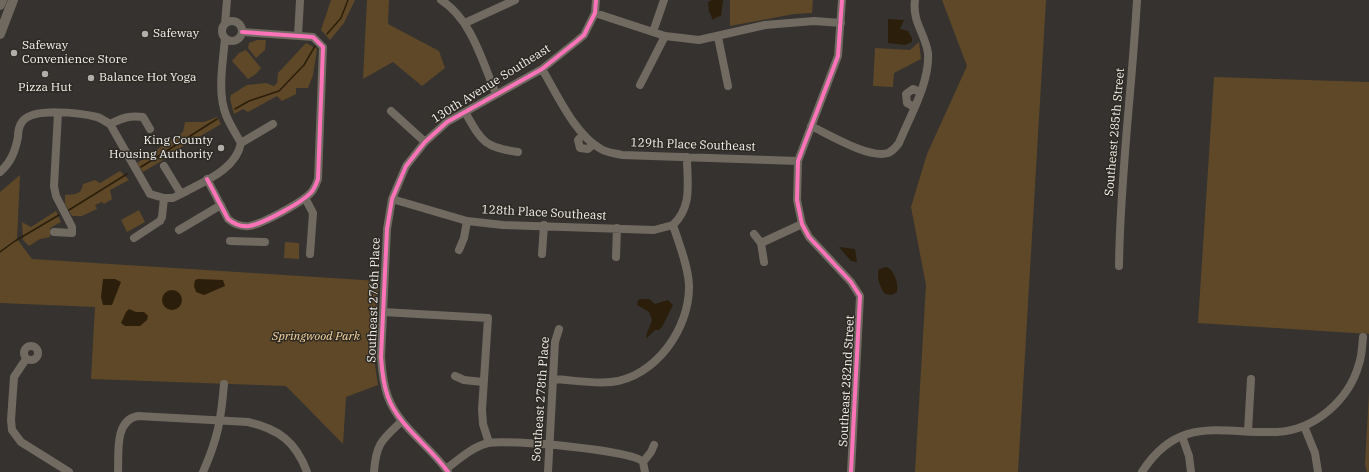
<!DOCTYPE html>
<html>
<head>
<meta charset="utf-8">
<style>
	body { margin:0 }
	canvas { display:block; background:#35322f }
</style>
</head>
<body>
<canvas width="1369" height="472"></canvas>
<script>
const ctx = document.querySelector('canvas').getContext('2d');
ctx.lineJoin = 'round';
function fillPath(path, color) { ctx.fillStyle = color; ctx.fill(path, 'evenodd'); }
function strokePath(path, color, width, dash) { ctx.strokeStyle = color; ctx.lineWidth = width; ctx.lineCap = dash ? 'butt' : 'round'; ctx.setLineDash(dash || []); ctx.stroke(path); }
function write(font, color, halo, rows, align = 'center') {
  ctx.font = font + ' "IBM Plex Serif",serif'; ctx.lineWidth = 3; ctx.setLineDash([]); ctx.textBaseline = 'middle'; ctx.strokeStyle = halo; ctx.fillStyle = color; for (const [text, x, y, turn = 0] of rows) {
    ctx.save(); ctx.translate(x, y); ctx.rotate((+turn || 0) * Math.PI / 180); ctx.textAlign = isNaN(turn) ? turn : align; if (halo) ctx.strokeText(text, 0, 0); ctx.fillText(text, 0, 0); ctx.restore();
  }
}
fillPath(new Path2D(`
	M 331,0 L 355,0 L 344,23 L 330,40 L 321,30 Z
	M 367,0 L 389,0 L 388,24 L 439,51 L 445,68 L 422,86 L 393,62 L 363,79 Z
	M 730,0 L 813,0 L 812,13 L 794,14 L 730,26 Z
	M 942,0 L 1046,0 L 1018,472 L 915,472 L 926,285 L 911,207 L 927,154 L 967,66 Z
	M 257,40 L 266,40 L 265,50 L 256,58 L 248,48 L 249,43 Z
	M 919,42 L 921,59 L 894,73 L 893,87 L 873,86 L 875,48 L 910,50 Z
	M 306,43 L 317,49 L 313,75 L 308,88 L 296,88 L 296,94 L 282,101 L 277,96 L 248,112 L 243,109 L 234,114 L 230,99 L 231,95 L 247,85 L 266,83 L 274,86 L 277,83 L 278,73 Z
	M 246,50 L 261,68 L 256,74 L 248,79 L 232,61 L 239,53 Z
	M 1214,77 L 1369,82 L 1369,334 L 1198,323 Z
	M 217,117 L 221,124 L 173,152 L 168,157 L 143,172 L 137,163 L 183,132 L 185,122 L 204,122 Z
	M 120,171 L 129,180 L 110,190 L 112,199 L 104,204 L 102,202 L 95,205 L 97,209 L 82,216 L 72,216 L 65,204 L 65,195 C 76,194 81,195 83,184 L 95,180 L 100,183 Z
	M 20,175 L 17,239 L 32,259 L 379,281 L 374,358 L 378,385 L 346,397 L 343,444 L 286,386 L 91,379 L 95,307 L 0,303 L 0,192 Z
	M 139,210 L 145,222 L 127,232 L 121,220 Z
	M 56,211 L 61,222 L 50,228 L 50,237 L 40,239 L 29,246 L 23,240 L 22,222 L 31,227 Z
	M 285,242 L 299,243 L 299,259 L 284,258 Z
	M 1369,393 L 1369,472 L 1367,472 L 1365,464 Z`), '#5e4827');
fillPath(new Path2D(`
	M 712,0 L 723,0 L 721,16 L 717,17 L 713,20 L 709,11 L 708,2 Z
	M 888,19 L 904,20 L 900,29 L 908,31 L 912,38 L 912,42 L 905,45 L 888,43 Z
	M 839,247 L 855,249 L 857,262 L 851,261 Z
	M 886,267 C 894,269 899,284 897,292 L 892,295 L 885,294 C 880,287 876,277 879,269 Z
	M 103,279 L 115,279 L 121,282 L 112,305 L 103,305 L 101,297 Z
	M 198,279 L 223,280 L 225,286 L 204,295 L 196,292 L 194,286 L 195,280 Z
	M162 300a10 10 0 1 1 20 0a10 10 0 1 1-20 0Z
	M 641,299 L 649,299 L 655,304 L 668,300 L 673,305 L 662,327 L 659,330 L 655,330 L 647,338 L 646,336 L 652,320 L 649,312 L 637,305 L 638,300 Z
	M 129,309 L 136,312 L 144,312 L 148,316 L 147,320 L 140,326 L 125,326 L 121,323 L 126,312 Z`), '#2b1e0a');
strokePath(new Path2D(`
	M 327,34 L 341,18 L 348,0
	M 235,109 L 249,101 L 279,91 L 304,65 L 315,46
	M 141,167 L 217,119
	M 69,210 L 127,174
	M 0,252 L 15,241 L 59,215`), '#2b1e0a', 1.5);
strokePath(new Path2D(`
	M 441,0 C 472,20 482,61 496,94
	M 842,0 L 838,56 L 798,161 L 797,200 L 802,224 L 809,237 L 851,282 L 860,296 L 851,472
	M 595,13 L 665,36 L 699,40 L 765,25 L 814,21 L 841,23
	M222 31a10 10 0 1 1 20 0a10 10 0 1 1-20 0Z
	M 465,23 L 515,0
	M 225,24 L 227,0
	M 653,32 L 664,0
	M 298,36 L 300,0
	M 718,37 L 728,86
	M 225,38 C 223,63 217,92 226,115 C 230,125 236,134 241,143
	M 542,69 C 557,94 575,135 601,149 C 607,153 615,153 622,155 L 798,161
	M 640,85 L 665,36
	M 914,107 L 907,103 L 906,94 L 913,89 L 920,92
	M 391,111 L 425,142
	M 465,112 C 482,142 484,147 518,152
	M 110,124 L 150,194 L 164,198
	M 110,124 C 122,118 130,115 143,117 L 150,129
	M 811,126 C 828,134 869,159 888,153 C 893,151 896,147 899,143 C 910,116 930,82 928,53 C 925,33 912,22 915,0
	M 583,134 L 578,140 L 580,148 L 588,149 L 594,144
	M 241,143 L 273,124
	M 164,166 L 181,194
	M 0,172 C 11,162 15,152 18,137 C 18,132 19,126 22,122 C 32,107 81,113 97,117 C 101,118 106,122 110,124
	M 207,179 L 228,219 C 234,224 241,227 249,226 C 262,224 306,201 313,190 C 315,187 317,182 318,179 L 323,47 L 313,37 L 242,32
	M 305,198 L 313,213 L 310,254
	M 392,199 L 467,221 L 503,225 L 654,230 L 673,225
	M 179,230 L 221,205
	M 54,232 L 72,233 L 72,227 L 56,196 L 54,186 L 58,113
	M 754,234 L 761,243 L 764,262
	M 134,238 L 160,221 L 162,217 L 164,198 L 173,198 L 181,194 C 203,182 236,170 241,143
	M 230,241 L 265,242
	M 761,243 L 802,224
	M 459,250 L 464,238 L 467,221
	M 542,254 L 544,225
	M 616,257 L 617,228
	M 1119,266 C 1120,177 1132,89 1137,0
	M 383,312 L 488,318 L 482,410 L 483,424 L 489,443
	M24 353a7 7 0 1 1 14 0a7 7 0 1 1-14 0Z
	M 26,359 L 14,377 L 11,420 L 12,430 L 21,442 L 69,472
	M 455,376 L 464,380 L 483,382
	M 553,379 C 572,380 592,384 611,382 C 656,377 690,328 689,285 C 688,265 679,244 673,225 C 693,206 687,183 687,157
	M 1304,426 L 1315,453 L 1318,472
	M 1248,431 L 1251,379
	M 1182,436 L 1189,456 L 1191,472
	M 446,469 C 459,459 472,447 488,443 C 506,439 634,450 643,462
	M 118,472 C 119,454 114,420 138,416 L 248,422 C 279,429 296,442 307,472
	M 203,472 C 218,438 221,420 224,384
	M 374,472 C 376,443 382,440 402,421
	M 448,472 C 430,446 399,427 388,397 C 383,384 382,371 381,357 L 387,229 L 392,199 L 406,166 L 425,142 L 447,122 L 542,69 L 577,41 L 584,35 L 595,13 L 596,0
	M 548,472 L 555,342 L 559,329
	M 645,472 L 643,462 L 651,452 L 654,445
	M 1142,472 C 1179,414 1222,434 1277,432 C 1315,430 1349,400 1359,364 C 1362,356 1362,346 1363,337`), '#706a61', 8);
strokePath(new Path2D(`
	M 0,5 L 2,0
	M 0,34 L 13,0`), '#706960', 10);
strokePath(new Path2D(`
	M 842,0 L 838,56 L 798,161 L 797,200 L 802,224 L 809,237 L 851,282 L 860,296 L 851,472
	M 207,179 L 228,219 C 234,224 241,227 249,226 C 262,224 306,201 313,190 C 315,187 317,182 318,179 L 323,47 L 313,37 L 242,32
	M 448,472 C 430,446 399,427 388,397 C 383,384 382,371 381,357 L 387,229 L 392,199 L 406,166 L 425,142 L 447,122 L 542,69 L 577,41 L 584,35 L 595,13 L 596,0`), '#fb73b8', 4);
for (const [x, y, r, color] of [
	[145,34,4,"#b1aeaa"],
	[14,53,4,"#b1aeaa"],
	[45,74,4,"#b1aeaa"],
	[91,78,4,"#b1aeaa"],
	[221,148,4,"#b1aeaa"]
]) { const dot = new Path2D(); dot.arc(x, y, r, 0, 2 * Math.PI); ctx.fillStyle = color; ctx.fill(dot); strokePath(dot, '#2d2923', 1.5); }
write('12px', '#f4f1ed', '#2d2923', [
	["Safeway",153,34],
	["Safeway",22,46],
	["Convenience Store",22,60],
	["Balance Hot Yoga",99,78],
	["Pizza Hut",45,88,"center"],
	["King County",213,141,"right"],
	["Housing Authority",213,155,"right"]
], 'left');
write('12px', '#f4f1ed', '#2d2923', [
	["130th Avenue Southeast",491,84,-32],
	["Southeast 285th Street",1115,132,-85],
	["129th Place Southeast",693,145,2],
	["128th Place Southeast",544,213,3],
	["Southeast 276th Place",374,300,-88],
	["Southeast 282nd Street",847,381,-87],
	["Southeast 278th Place",541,399,-86]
]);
write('italic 12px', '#fad6a0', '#2d2923', [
	["Springwood Park",316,337]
]);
</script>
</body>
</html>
